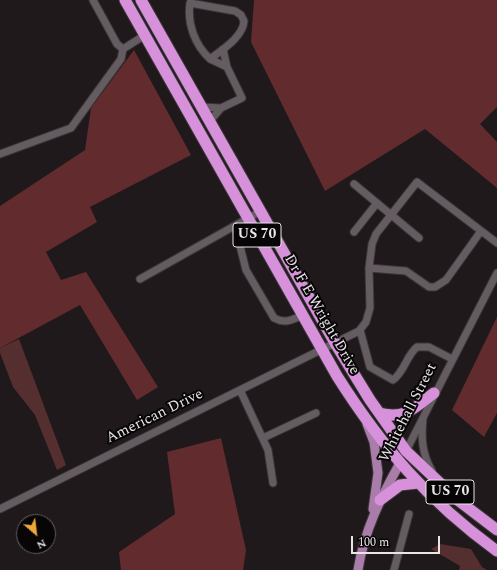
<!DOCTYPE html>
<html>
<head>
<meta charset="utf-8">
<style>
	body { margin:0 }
	#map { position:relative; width:497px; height:570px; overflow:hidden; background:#1f191c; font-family:Spectral,serif }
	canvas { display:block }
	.north { position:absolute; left:16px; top:514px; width:40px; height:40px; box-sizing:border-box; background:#070506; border:1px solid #615f60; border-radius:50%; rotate:152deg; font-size:11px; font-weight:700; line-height:16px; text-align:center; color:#e9e5e7 }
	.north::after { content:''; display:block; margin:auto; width:14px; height:18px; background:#eda83b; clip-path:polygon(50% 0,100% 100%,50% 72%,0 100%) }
	.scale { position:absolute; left:351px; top:536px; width:89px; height:18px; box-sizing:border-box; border:2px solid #e9e5e7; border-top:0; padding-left:5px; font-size:12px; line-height:14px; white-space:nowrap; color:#e9e5e7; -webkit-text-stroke:3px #070506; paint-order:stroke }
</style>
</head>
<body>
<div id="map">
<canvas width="497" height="570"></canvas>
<div class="north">N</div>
<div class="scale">100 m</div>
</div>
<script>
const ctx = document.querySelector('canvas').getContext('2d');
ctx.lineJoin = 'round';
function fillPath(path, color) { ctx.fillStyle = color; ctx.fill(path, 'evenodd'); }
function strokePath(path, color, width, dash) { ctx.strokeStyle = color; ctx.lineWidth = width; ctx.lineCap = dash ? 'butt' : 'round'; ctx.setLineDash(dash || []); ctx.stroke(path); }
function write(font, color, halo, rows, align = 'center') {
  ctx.font = font + ' Spectral,serif'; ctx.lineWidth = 4; ctx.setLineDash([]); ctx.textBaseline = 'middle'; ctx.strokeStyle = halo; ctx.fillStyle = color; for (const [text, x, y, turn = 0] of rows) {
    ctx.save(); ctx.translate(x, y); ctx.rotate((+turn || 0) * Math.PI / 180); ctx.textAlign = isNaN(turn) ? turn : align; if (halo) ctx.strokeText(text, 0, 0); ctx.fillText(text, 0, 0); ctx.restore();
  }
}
fillPath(new Path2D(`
	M 19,339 L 66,465 L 57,470 L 35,415 L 13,387 L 0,353 L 0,348 Z
	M 440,544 L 471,549 L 482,567 L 487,570 L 459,570 L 460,566 L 431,549 Z`), '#552e2f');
fillPath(new Path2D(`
	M 254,0 L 497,0 L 497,107 L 480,124 L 497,142 L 497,188 L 425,129 L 325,191 L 251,42 Z
	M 134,50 L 191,155 L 90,207 L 97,222 L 46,252 L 61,280 L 86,272 L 158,387 L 137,400 L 80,305 L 0,348 L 0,206 L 85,150 L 91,108 Z
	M 497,317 L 497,413 L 484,437 L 452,410 Z
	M 221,438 L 246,550 L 243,570 L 121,570 L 119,552 L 175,514 L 167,452 Z`), '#622b2d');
const minor = new Path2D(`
	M 93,0 L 117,44 L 123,49 L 145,35
	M 190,3 L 235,11 L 241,15 L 244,21 C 243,37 222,50 210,59 C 195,45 187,24 190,3 Z
	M 210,59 L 227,67 L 223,49
	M 202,107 L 221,108
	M 210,121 L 221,108 L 242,98 L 227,67
	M 0,154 L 71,128 L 121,59 L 123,49
	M 354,184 L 419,238
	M 235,226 L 246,270 L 274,318 C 285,324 292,320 303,315
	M 354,232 L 377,203
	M 369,268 L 406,271 L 429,287 L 435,287 L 446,280 L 481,231
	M 140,279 L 261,211
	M 360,330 L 370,367 L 393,380 C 405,371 406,356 417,347 L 429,347 L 452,359
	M 240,390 L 268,450 L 273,483
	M 423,419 C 421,438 422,454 432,471
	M 263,438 L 316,413
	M 405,453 L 497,273
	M 0,509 L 359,331 L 366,322 L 370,308 L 369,268 L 372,244 L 376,234 L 417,182 L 497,243
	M 394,570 L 409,514`);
const major = new Path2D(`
	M 367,424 L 374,442 L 378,473 L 373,509
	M 358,570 C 364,531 381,497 400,463`);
const highway = new Path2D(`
	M 125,0 L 337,376 C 382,447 428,501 497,551
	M 141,0 L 335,343 L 370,400 L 406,451 L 459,501 L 497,530
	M 379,413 C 406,420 414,408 434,393
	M 380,500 L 400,485 L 418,483`);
strokePath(minor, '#3a3638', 9);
strokePath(major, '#3a3638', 11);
strokePath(highway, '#3a3638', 13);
strokePath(minor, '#645c60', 7);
strokePath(major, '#a97ca9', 9);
strokePath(highway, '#d791da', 11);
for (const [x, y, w] of [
	[257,235,48],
	[450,492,48]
]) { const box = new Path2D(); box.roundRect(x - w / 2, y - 12, w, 24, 3); ctx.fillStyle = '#070506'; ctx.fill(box); strokePath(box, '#e9e5e7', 1); }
write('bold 14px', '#e9e5e7', null, [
	["US 70",257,235],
	["US 70",450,492]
]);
write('15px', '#e9e5e7', '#070506', [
	["Dr F E Wright Drive",321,315,60],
	["Whitehall Street",409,413,-63],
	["American Drive",155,417,-26]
]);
</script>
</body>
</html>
